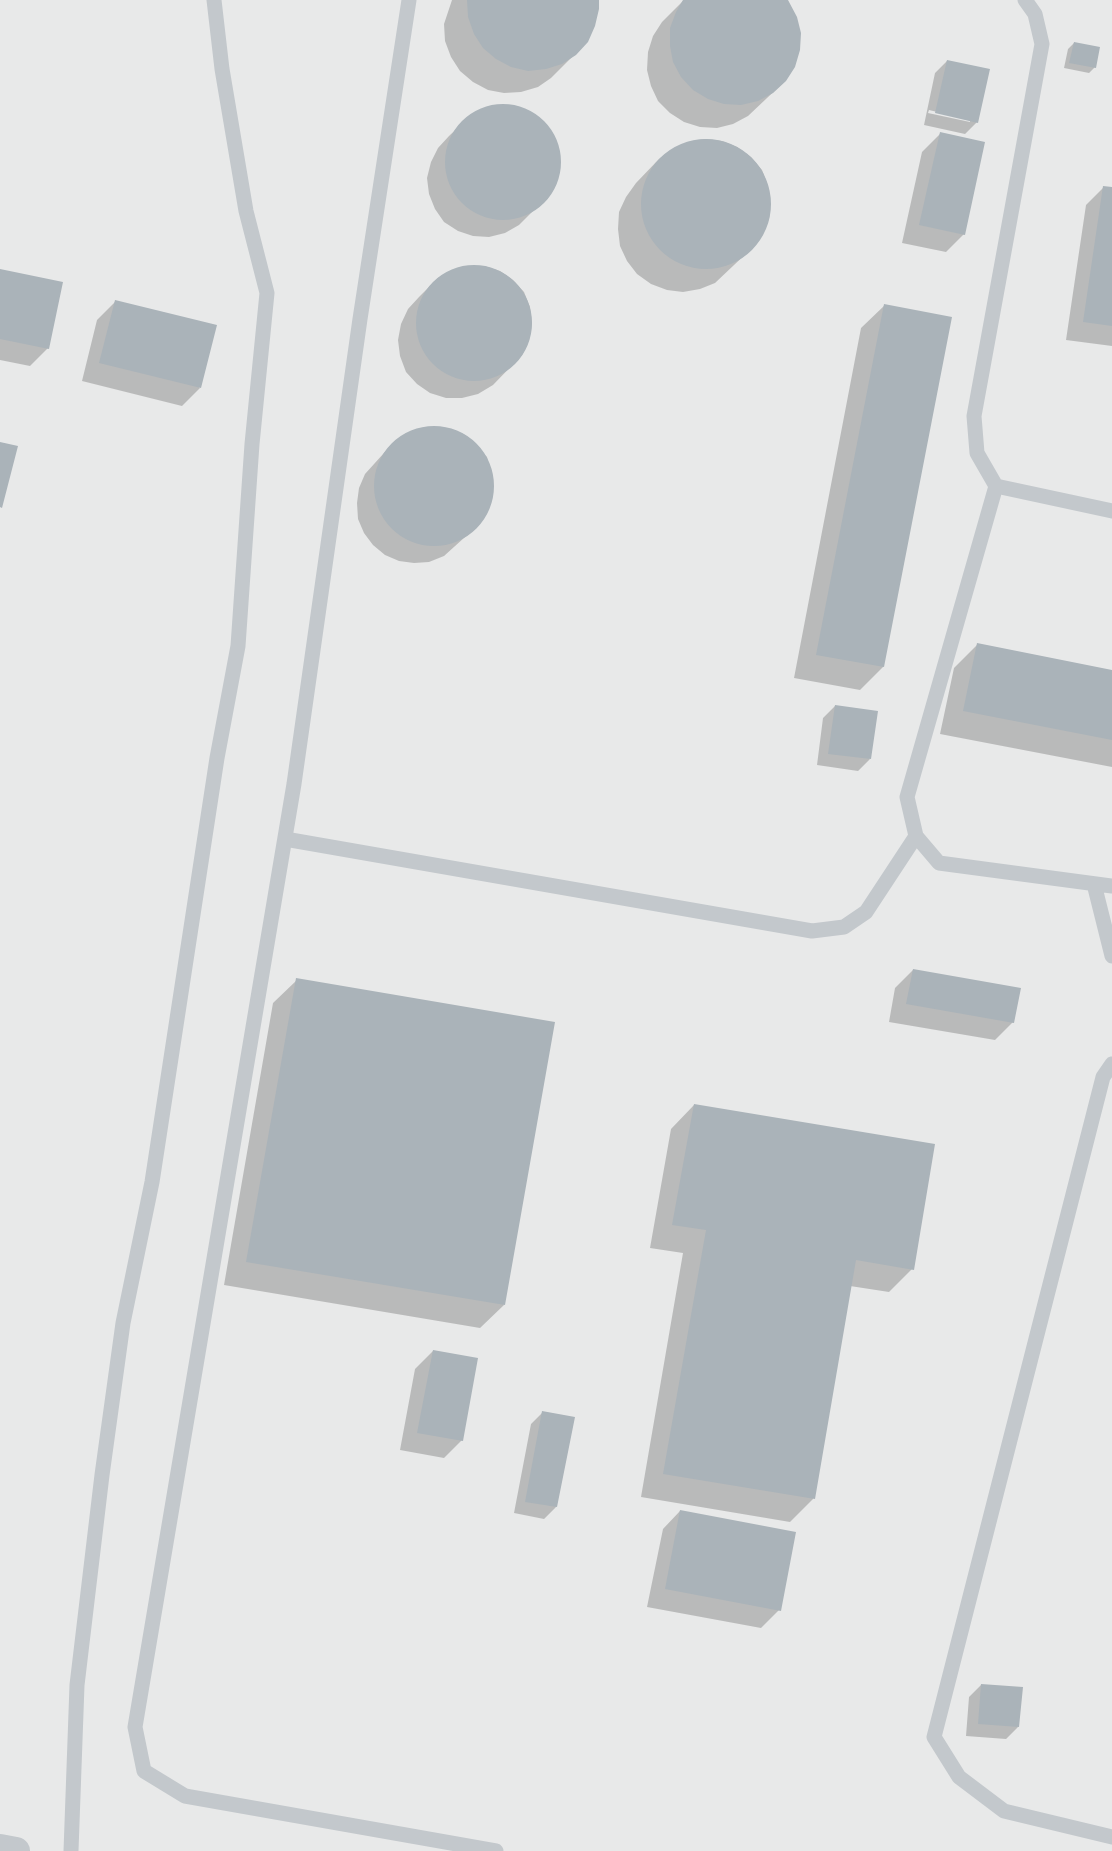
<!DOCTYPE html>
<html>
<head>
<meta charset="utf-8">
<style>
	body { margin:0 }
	canvas { display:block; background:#fafaf8 }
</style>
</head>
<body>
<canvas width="1112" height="1851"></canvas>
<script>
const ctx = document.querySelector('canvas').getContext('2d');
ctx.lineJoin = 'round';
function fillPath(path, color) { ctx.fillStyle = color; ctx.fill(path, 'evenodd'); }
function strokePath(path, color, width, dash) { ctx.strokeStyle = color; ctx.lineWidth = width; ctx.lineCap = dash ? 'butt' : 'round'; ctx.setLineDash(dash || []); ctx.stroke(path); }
fillPath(new Path2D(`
	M 0,0 L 1112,0 L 1112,1851 L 0,1851 Z`), '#e8e9e9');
fillPath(new Path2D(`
	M 452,0 L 597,0 L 575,54 L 551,78 L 538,87 L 521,92 L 504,93 L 488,90 L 473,82 L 460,71 L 451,57 L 445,41 L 444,24 Z
	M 684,0 L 787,0 L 785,81 L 748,116 L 733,124 L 717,128 L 700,127 L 684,122 L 670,113 L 658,101 L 651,86 L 647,70 L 648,52 L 653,36 L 662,22 Z
	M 1074,43 L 1095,67 L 1089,73 L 1064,68 L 1068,49 Z
	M 947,61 L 977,122 L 965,134 L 924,125 L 935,73 ZM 929,110 L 970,120 L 970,122 L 928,113 Z
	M 497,106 L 514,106 L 529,111 L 542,121 L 552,134 L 558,149 L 560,164 L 556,180 L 549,195 L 519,225 L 505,233 L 489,237 L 473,236 L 458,231 L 444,222 L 435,209 L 429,194 L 427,178 L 431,162 L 438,148 L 449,136 L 468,118 L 482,109 Z
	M 940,134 L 964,234 L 946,252 L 902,243 L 922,152 Z
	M 705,139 L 722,141 L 737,147 L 751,157 L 762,170 L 768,186 L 770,202 L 769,219 L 762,235 L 752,248 L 715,283 L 700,289 L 683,292 L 667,290 L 651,284 L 637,274 L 627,261 L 620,246 L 618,229 L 619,212 L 626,197 L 636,183 L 659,159 L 673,149 L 688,142 Z
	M 1104,187 L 1112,188 L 1112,346 L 1066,340 L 1086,205 Z
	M 468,266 L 484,266 L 500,271 L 513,280 L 524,292 L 530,307 L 532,324 L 529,340 L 522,355 L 493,385 L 478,394 L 462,398 L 446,398 L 430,393 L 417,384 L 406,372 L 400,356 L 398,340 L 401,324 L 408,309 L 419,297 L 438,278 L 452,270 Z
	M 0,270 L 48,348 L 30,366 L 0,360 Z
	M 115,302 L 200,388 L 182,406 L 82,381 L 97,320 Z
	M 885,305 L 883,667 L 860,690 L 794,678 L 861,328 Z
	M 436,427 L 451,429 L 465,435 L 487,457 L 493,487 L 491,502 L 485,516 L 475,528 L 444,556 L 429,562 L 414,563 L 399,561 L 385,555 L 373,545 L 364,533 L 358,519 L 357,503 L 359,488 L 365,474 L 393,443 L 406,434 L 421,428 Z
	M 977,645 L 1112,671 L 1112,767 L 940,734 L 954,668 Z
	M 835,706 L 870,759 L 858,771 L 817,765 L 823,718 Z
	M 913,970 L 1013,1022 L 995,1040 L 889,1022 L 895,988 Z
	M 297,980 L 504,1305 L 480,1328 L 224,1285 L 273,1003 Z
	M 694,1105 L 912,1269 L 889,1292 L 850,1286 L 813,1499 L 790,1522 L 641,1497 L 683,1253 L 650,1248 L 671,1129 Z
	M 433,1351 L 462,1440 L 444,1458 L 400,1450 L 415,1369 Z
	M 543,1412 L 556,1507 L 544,1519 L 514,1513 L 531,1424 Z
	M 680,1511 L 779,1610 L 761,1628 L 647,1607 L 663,1529 Z
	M 981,1685 L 1018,1727 L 1006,1739 L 966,1736 L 969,1697 Z`), '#0003');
fillPath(new Path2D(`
	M 467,0 L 599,0 L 599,9 L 595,26 L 588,42 L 576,55 L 562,64 L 546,69 L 528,71 L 511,67 L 496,59 L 483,48 L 474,34 L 468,17 Z
	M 683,0 L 788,0 L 797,17 L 801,33 L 800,50 L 795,67 L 786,81 L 773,93 L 758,101 L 741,105 L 724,104 L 708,99 L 693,90 L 681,77 L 673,62 L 670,46 L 670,28 L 676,12 Z
	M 1074,42 L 1100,47 L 1096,68 L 1069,63 Z
	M 947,60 L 990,69 L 978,123 L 935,113 Z
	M445 162a58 58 0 1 1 116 0a58 58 0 1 1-116 0Z
	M 940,132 L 985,142 L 965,235 L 919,225 Z
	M641 204a65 65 0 1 1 130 0a65 65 0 1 1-130 0Z
	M 1103,186 L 1112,187 L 1112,326 L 1083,322 Z
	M416 323a58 58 0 1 1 116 0a58 58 0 1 1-116 0Z
	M 0,269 L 63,282 L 49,349 L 0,339 Z
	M 115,300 L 217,325 L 201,388 L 99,363 Z
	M 884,304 L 952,317 L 884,667 L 816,655 Z
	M374 486a60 60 0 1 1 120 0a60 60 0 1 1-120 0Z
	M 0,442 L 18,446 L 2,508 L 0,507 Z
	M 977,643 L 1112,670 L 1112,740 L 963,711 Z
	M 835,705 L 878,711 L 871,759 L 828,754 Z
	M 913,969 L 1021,988 L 1014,1023 L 906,1004 Z
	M 296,978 L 555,1022 L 505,1305 L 246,1262 Z
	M 694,1104 L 935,1144 L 914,1270 L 856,1260 L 815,1499 L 663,1474 L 706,1230 L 672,1225 Z
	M 433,1350 L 478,1358 L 463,1441 L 417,1433 Z
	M 542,1411 L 575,1417 L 557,1507 L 525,1502 Z
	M 680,1510 L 796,1532 L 781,1611 L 665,1589 Z
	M 981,1684 L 1023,1687 L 1019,1727 L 978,1724 Z`), '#aab3b9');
strokePath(new Path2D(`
	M 409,0 L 360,319 L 294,784 L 135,1727 L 144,1771 L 185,1796 L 496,1851
	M 1025,0 L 1035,14 L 1042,44 L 974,416 L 977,453 L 996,486 L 1112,511
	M 996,486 L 907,797 L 916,836 L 939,863 L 1112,886
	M 285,839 L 812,931 L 844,927 L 866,912 L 916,836
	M 1094,884 L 1112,956
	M 1112,1064 L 1103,1077 L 934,1737 L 959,1777 L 1004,1811 L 1112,1837
	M 71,1851 L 77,1685 L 102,1475 L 123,1323 L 152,1182 L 217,758 L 238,646 L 252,444 L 267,293 L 246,211 L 222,69 L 214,0`), '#c3c8cc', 15);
strokePath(new Path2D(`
	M 0,1848 L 16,1851`), '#c3c8cc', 28);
</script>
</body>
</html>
